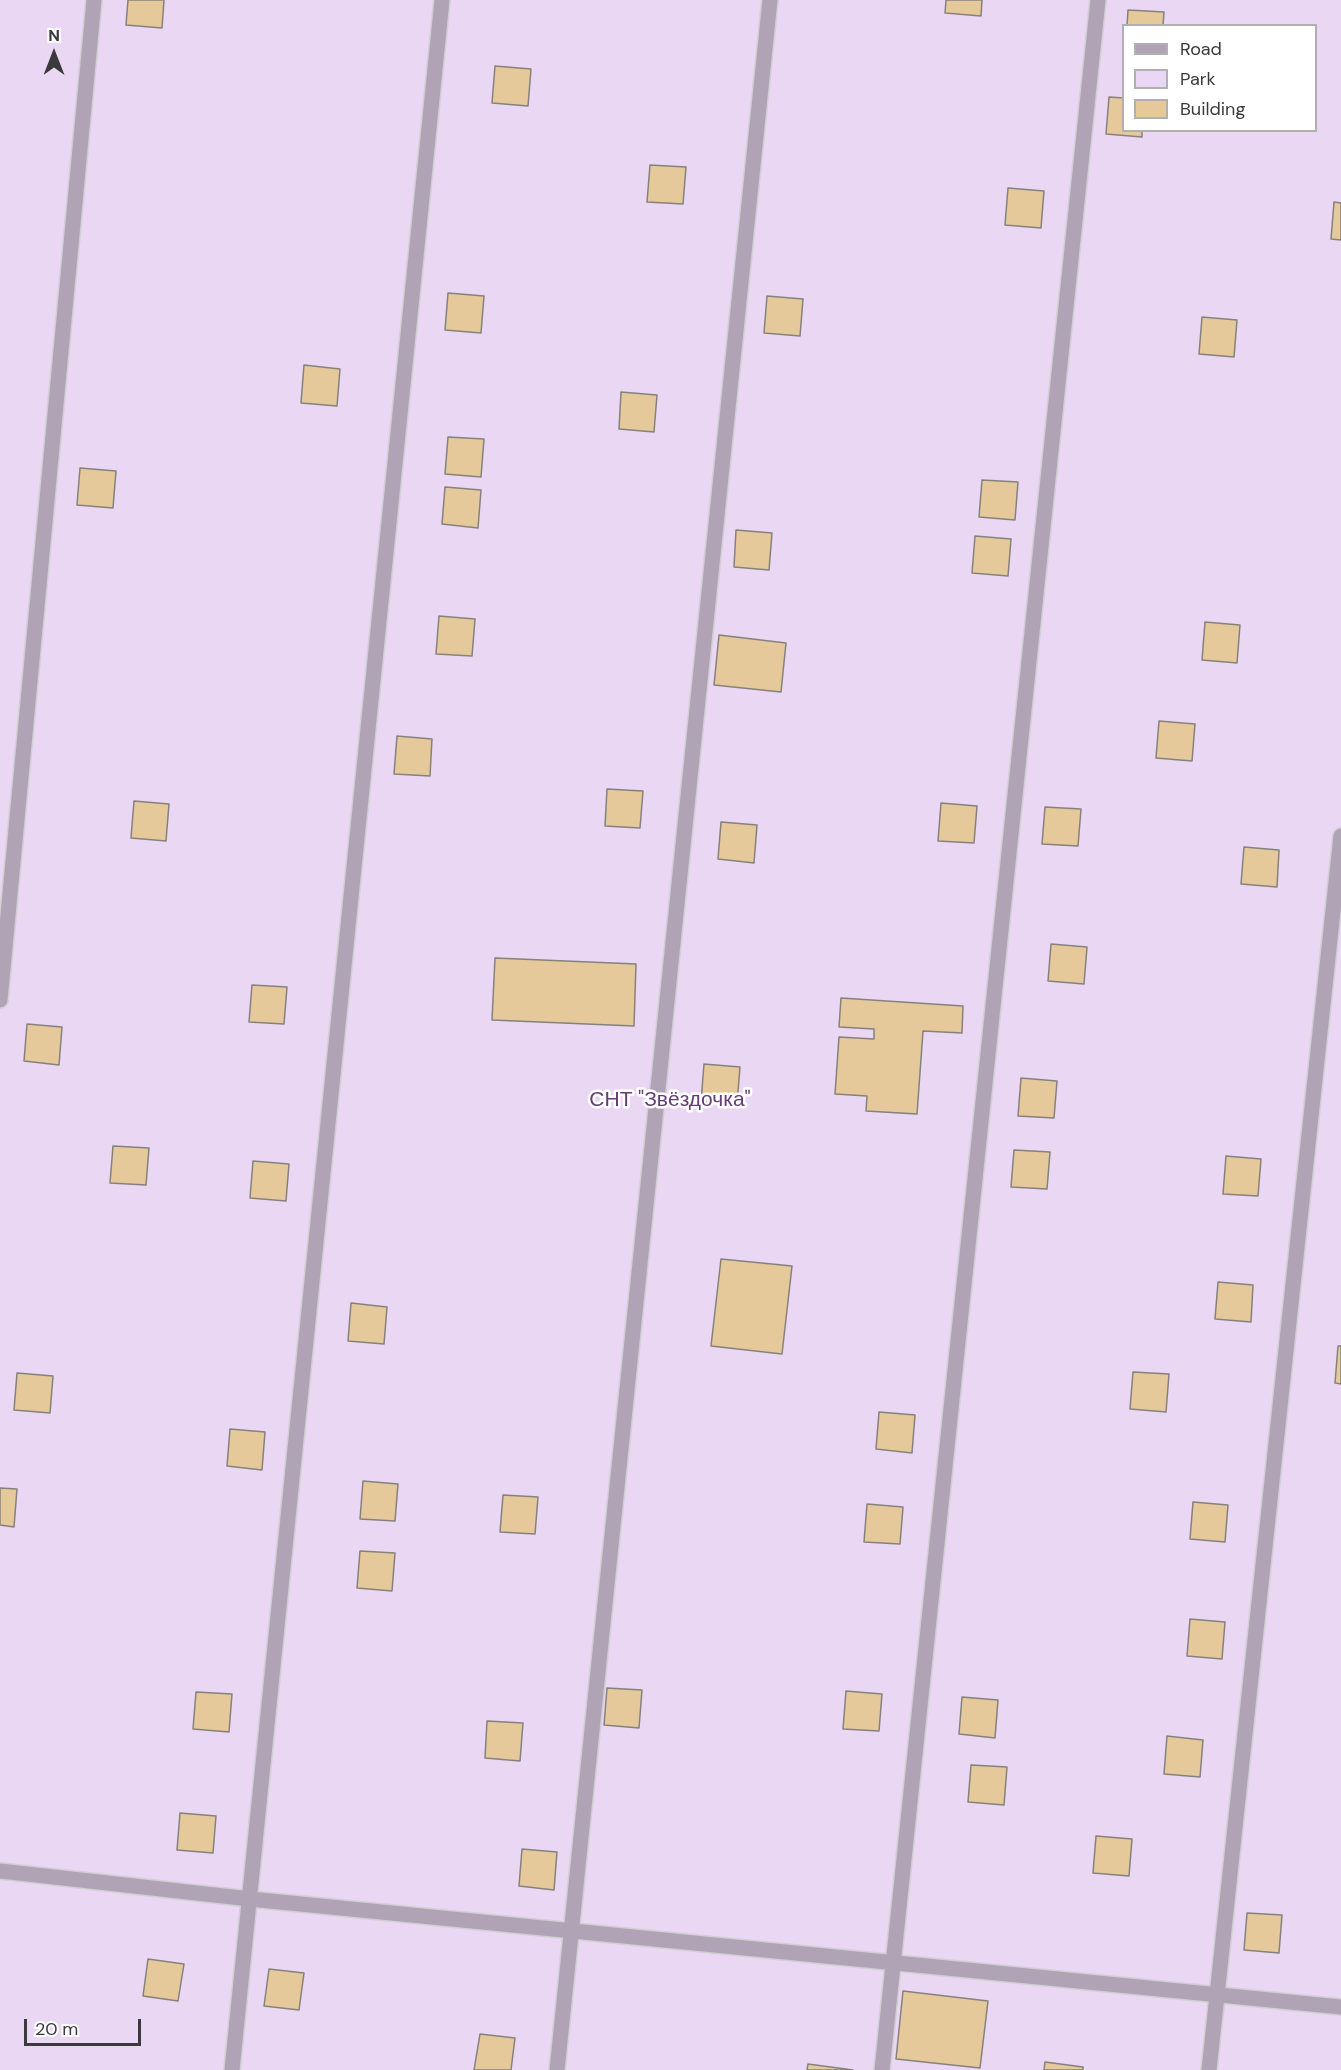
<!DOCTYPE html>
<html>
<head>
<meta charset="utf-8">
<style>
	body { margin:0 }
	#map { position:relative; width:1341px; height:2070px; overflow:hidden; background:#f7f4f9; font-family:"DM Sans",sans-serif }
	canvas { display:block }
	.legend { position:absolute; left:1122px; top:24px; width:195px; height:108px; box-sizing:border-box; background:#fff; border:2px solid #b0b0b1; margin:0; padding:8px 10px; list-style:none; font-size:18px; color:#3a393b }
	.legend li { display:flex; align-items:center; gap:12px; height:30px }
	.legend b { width:30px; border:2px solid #b0b0b1 }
	.north { position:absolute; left:24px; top:24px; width:60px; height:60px; -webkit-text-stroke:4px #fff; paint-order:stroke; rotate:0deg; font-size:16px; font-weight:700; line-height:24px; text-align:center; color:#3a393b }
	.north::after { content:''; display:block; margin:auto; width:21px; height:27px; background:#3a393b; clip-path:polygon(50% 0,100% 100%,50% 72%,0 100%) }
	.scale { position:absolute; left:24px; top:2019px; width:117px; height:27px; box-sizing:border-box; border:3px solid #3a393b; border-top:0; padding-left:8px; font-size:18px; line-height:21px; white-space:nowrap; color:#3a393b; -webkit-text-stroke:4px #fff; paint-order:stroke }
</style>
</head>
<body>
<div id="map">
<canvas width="1341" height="2070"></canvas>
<ul class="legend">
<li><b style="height:8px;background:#b0a3b6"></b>Road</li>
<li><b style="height:16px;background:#ead7f3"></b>Park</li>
<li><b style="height:16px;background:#e5c99b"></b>Building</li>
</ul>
<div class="north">N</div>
<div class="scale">20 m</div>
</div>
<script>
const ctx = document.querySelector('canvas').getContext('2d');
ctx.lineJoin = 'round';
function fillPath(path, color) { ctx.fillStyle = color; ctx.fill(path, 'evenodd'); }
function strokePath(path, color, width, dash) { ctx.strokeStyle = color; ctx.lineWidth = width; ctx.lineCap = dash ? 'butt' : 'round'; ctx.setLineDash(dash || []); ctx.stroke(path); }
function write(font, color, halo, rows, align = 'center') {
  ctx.font = font + ' "DM Sans",sans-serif'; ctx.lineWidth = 5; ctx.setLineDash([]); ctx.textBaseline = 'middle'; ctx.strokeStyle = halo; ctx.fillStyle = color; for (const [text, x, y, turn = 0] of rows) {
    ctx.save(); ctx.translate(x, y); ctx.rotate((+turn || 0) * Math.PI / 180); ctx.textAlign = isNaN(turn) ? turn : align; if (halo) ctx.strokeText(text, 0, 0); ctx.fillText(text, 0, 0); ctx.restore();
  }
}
fillPath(new Path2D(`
	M 0,0 L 1341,0 L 1341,2070 L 0,2070 ZM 1124,26 L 1316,26 L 1316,130 L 1124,130 Z`), '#ead7f3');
const building = new Path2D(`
	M 128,0 L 164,0 L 162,28 L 126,25 Z
	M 946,0 L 982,0 L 981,16 L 945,13 Z
	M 1128,10 L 1164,12 L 1163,26 L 1127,26 Z
	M 495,66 L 531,69 L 528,106 L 492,103 Z
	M 1109,97 L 1124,98 L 1124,130 L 1142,130 L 1142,137 L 1106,134 Z
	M 650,165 L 686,167 L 683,204 L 647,202 Z
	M 1008,188 L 1044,191 L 1041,228 L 1005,225 Z
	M 1334,202 L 1341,203 L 1341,240 L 1331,239 Z
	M 448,293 L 484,296 L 481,333 L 445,330 Z
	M 767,296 L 803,299 L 800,336 L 764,333 Z
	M 1202,317 L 1237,320 L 1234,357 L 1199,354 Z
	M 304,365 L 340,369 L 337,406 L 301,403 Z
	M 621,392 L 657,395 L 654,432 L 619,429 Z
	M 448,437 L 484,439 L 481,477 L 445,474 Z
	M 80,468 L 116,471 L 113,508 L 77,505 Z
	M 982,480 L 1018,482 L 1015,520 L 979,517 Z
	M 445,487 L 481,490 L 478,528 L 442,524 Z
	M 736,530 L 772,533 L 769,570 L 734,567 Z
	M 975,536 L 1011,539 L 1008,576 L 972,573 Z
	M 439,616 L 475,619 L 472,656 L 436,654 Z
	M 1205,622 L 1240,625 L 1237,663 L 1202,660 Z
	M 719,635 L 786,643 L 781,692 L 714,685 Z
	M 1159,721 L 1195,724 L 1192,761 L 1156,758 Z
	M 397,736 L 432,739 L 430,776 L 394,774 Z
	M 607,789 L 643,791 L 640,828 L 605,826 Z
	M 134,801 L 169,804 L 166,841 L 131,838 Z
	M 941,803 L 977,806 L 974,843 L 938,841 Z
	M 1045,807 L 1081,809 L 1078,846 L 1042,844 Z
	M 721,822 L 757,825 L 754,863 L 718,859 Z
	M 1244,847 L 1279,850 L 1277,887 L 1241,884 Z
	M 1051,944 L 1087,947 L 1084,984 L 1048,981 Z
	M 495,958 L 636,964 L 634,1026 L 492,1020 Z
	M 252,985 L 287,987 L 284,1024 L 249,1022 Z
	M 841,998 L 963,1006 L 962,1033 L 923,1031 L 917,1114 L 866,1111 L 867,1096 L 835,1094 L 839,1037 L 874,1039 L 874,1029 L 839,1027 Z
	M 27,1024 L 62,1027 L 59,1065 L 24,1061 Z
	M 704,1064 L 740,1067 L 737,1104 L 701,1102 Z
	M 1021,1078 L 1057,1081 L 1054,1118 L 1018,1116 Z
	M 113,1146 L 149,1148 L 146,1185 L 110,1183 Z
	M 1014,1150 L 1050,1152 L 1047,1189 L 1011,1187 Z
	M 1226,1156 L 1261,1159 L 1258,1196 L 1223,1194 Z
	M 253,1161 L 289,1164 L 286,1201 L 250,1198 Z
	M 721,1259 L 792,1266 L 782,1354 L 711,1346 Z
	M 1218,1282 L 1253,1285 L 1251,1322 L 1215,1319 Z
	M 351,1303 L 387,1307 L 384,1344 L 348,1341 Z
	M 1338,1346 L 1341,1346 L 1341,1384 L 1335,1383 Z
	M 1133,1372 L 1169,1374 L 1166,1412 L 1130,1409 Z
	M 17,1373 L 53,1376 L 50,1413 L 14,1410 Z
	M 879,1412 L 915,1415 L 912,1453 L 876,1449 Z
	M 230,1429 L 265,1432 L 262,1470 L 227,1466 Z
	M 363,1481 L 398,1484 L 395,1521 L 360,1519 Z
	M 0,1488 L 17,1489 L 14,1527 L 0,1525 Z
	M 503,1495 L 538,1497 L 535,1534 L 500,1532 Z
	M 1193,1502 L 1228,1505 L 1225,1542 L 1190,1539 Z
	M 867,1504 L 903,1507 L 900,1544 L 864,1542 Z
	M 360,1551 L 395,1553 L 392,1591 L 357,1588 Z
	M 1190,1619 L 1225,1622 L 1222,1659 L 1187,1656 Z
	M 607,1688 L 642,1690 L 639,1728 L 604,1725 Z
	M 846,1691 L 882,1694 L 879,1731 L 843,1729 Z
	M 196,1692 L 232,1694 L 229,1732 L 193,1729 Z
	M 962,1697 L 998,1700 L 995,1738 L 959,1734 Z
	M 487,1721 L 523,1723 L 520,1761 L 485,1758 Z
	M 1167,1736 L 1203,1740 L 1200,1777 L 1164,1774 Z
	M 971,1765 L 1007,1767 L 1004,1805 L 968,1802 Z
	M 180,1813 L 216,1816 L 213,1853 L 177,1850 Z
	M 1096,1836 L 1132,1839 L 1129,1876 L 1093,1873 Z
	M 522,1849 L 557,1852 L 554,1890 L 519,1886 Z
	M 1247,1913 L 1282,1915 L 1279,1953 L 1244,1950 Z
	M 148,1959 L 184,1964 L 178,2001 L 143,1996 Z
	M 269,1969 L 304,1973 L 299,2010 L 264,2006 Z
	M 903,1991 L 988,2001 L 980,2068 L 896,2059 Z
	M 480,2034 L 515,2038 L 511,2070 L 474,2070 Z
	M 1045,2062 L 1083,2067 L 1083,2070 L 1044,2070 Z
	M 808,2064 L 853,2070 L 807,2070 Z`);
fillPath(building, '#e5c99b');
strokePath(building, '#85827e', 1.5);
const minor = new Path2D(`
	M 0,1000 L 94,0
	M 0,1871 L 250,1899 L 1341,2007
	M 232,2070 L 442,0
	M 557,2070 L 770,0
	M 882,2070 L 1098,0
	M 1209,2070 L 1341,836`);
strokePath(minor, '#d1cfd3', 18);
strokePath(minor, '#b0a3b6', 15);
write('21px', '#633d74', '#fff', [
	["СНТ \"Звёздочка\"",670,1100]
]);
</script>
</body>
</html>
